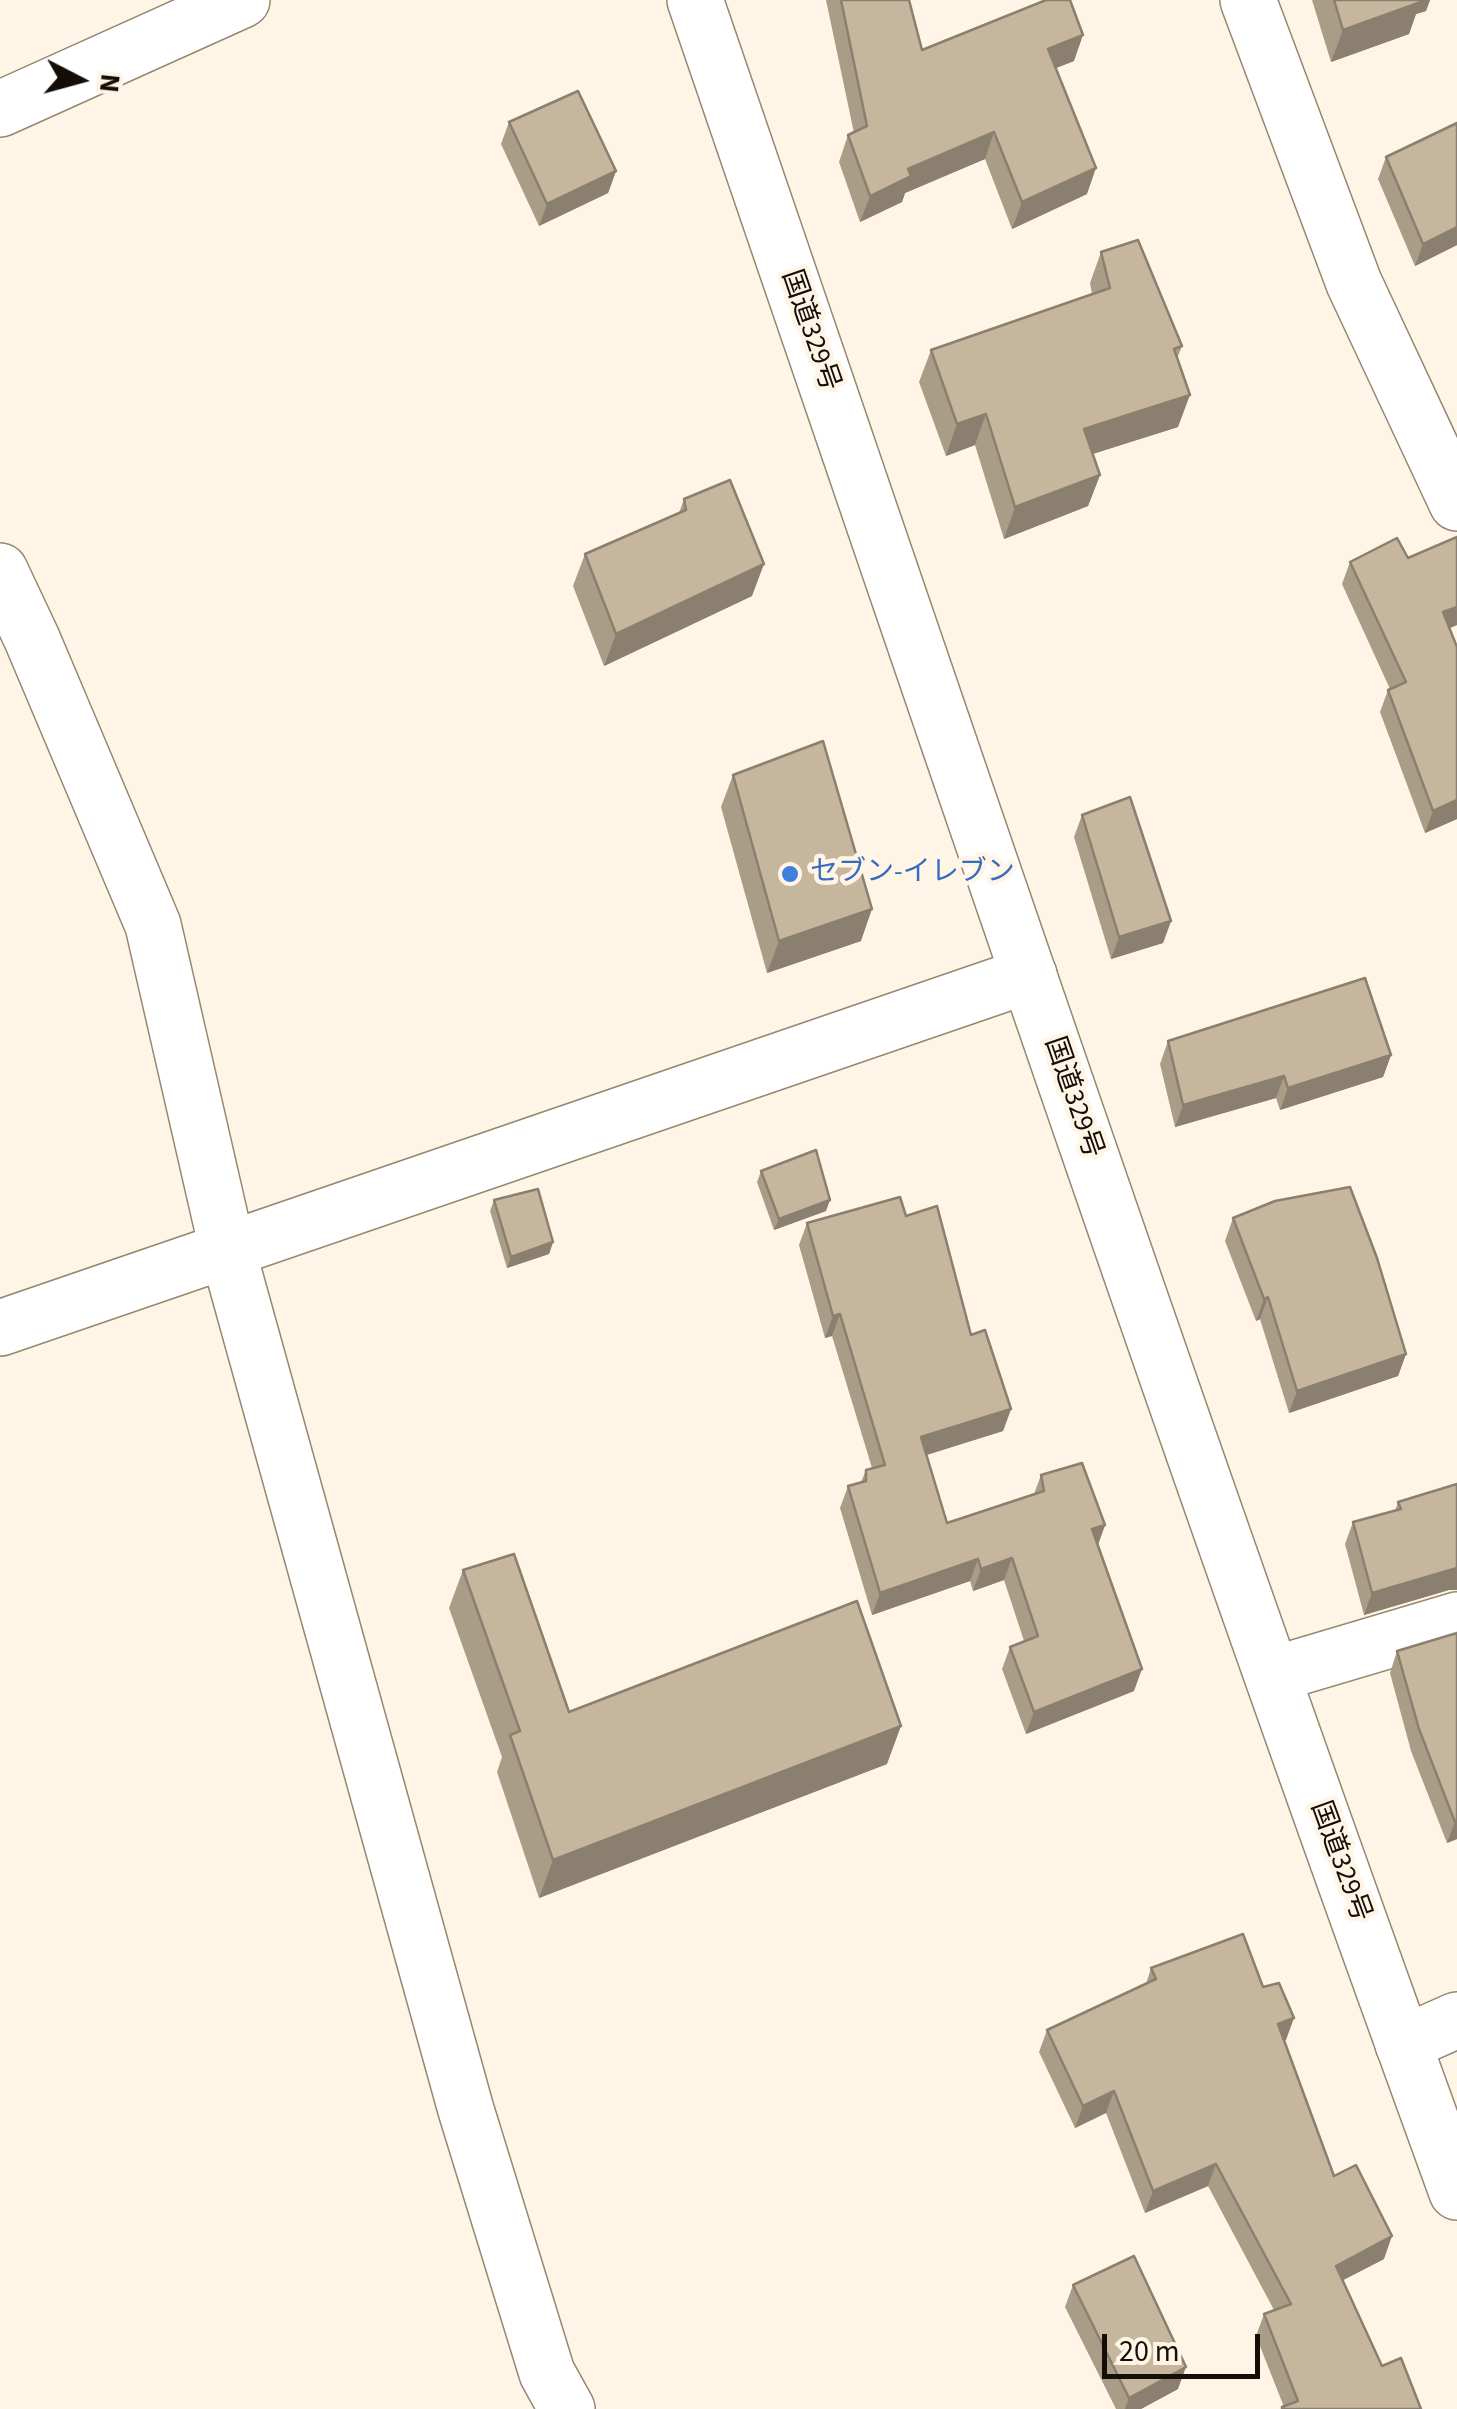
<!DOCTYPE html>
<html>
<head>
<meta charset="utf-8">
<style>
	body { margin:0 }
	#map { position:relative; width:1457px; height:2409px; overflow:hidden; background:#fff5e6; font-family:"Source Sans 3",sans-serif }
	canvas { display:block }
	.north { position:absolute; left:30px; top:30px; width:100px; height:100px; -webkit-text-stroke:8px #fff5e6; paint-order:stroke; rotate:96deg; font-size:28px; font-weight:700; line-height:40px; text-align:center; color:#140e06 }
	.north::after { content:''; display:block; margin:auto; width:35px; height:45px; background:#140e06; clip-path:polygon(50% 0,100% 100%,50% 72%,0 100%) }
	.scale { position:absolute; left:1102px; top:2334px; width:158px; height:45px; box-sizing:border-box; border:5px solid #140e06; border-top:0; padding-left:12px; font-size:30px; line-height:35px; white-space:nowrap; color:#140e06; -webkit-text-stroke:8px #fff5e6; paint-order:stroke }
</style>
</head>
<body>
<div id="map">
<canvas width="1457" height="2409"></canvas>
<div class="north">N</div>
<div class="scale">20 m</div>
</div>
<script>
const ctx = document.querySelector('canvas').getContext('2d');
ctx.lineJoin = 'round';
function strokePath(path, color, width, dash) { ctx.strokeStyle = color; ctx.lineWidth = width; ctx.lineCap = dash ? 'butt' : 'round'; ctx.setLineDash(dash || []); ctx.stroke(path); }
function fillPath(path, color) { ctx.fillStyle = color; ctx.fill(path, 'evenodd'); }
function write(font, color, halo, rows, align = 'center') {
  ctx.font = font + ' "Source Sans 3","Noto Sans JP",sans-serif'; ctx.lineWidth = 9; ctx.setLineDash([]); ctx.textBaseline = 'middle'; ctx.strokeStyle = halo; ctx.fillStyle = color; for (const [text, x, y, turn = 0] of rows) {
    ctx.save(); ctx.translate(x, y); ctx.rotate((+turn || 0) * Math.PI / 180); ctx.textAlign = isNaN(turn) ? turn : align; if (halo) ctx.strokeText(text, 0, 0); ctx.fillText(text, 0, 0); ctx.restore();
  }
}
const minor = new Path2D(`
	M 1248,0 L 1354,283 L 1457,503
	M 0,109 L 242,0
	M 0,571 L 32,639 L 153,925 L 228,1252 L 466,2110 L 547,2373 L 567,2409
	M 0,1328 L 1029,975
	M 1272,1675 L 1457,1620
	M 1403,2044 L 1457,2020`);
const highway = new Path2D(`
	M 695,0 C 946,732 1192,1465 1457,2192`);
strokePath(minor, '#978771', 58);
strokePath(highway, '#978771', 58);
strokePath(minor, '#fff', 55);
strokePath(highway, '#fff', 55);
fillPath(new Path2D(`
	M 826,0 L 909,0 L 922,50 L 1074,61 L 1056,68 L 1087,194 L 1012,229 L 985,159 L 905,193 L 902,202 L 860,222 L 839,162 L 848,135 L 854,133 Z
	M 1312,0 L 1430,0 L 1426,11 L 1416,14 L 1409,34 L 1331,62 Z
	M 509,122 L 616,171 L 608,193 L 539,226 L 501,144 Z
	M 1457,123 L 1457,245 L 1415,266 L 1378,179 L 1386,157 Z
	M 1101,252 L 1182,346 L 1177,359 L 1178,427 L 1093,454 L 1100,475 L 1088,506 L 1004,539 L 975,445 L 946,456 L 919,382 L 931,350 L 1092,294 L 1090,283 Z
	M 684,499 L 752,596 L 604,666 L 573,586 L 585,554 L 679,513 Z
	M 1457,537 L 1457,625 L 1450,628 L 1457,647 L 1457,819 L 1425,833 L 1380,712 L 1388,690 L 1390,689 L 1342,584 L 1350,562 L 1408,558 Z
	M 733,775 L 861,941 L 767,973 L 721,807 Z
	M 1082,815 L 1171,921 L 1163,943 L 1111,959 L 1074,837 Z
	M 1168,1041 L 1391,1055 L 1383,1077 L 1280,1110 L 1276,1098 L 1175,1127 L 1160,1064 Z
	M 761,1171 L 826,1211 L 774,1230 L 757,1182 Z
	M 494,1200 L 553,1242 L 549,1254 L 507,1268 L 490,1211 Z
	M 906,1216 L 1011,1409 L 1003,1431 L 927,1455 L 947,1523 L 1034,1494 L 1041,1475 L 1105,1525 L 1098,1545 L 1134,1691 L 1026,1734 L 1002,1669 L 1010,1647 L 1024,1641 L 1004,1580 L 973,1591 L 970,1581 L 872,1615 L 840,1508 L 848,1486 L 861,1482 L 866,1470 L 872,1468 L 832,1336 L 825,1338 L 799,1245 L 807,1223 Z
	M 1233,1218 L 1406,1354 L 1398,1376 L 1289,1413 L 1260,1319 L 1256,1321 L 1225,1241 Z
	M 1398,1502 L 1449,1590 L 1364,1615 L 1345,1544 L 1353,1522 L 1395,1511 Z
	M 463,1570 L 569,1712 L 887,1764 L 539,1898 L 497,1772 L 502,1757 L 449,1608 Z
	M 1457,1633 L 1457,1839 L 1447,1843 L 1411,1751 L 1390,1673 L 1397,1651 Z
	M 1151,1968 L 1263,1987 L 1286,2040 L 1284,2041 L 1334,2176 L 1384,2259 L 1343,2280 L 1382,2366 L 1421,2409 L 1281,2409 L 1284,2407 L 1256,2336 L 1264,2314 L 1274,2310 L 1208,2186 L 1145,2213 L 1106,2113 L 1075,2128 L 1039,2052 L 1047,2030 L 1146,1984 Z
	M 1073,2285 L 1178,2389 L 1141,2409 L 1116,2409 L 1065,2307 Z`), '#aa9d88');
fillPath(new Path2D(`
	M 1412,0 L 1430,0 L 1426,11 L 1416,14 L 1409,34 L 1331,62 L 1343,30 Z
	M 1083,35 L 1074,61 L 1038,75 L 1048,49 Z
	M 994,132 L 985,159 L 905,193 L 902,202 L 860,222 L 870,196 L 908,169 Z
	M 1096,168 L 1087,194 L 1012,229 L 1022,202 Z
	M 616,171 L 608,193 L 539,226 L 547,204 Z
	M 1457,227 L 1457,245 L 1415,266 L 1423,244 Z
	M 1190,395 L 1178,427 L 1073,460 L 1084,429 Z
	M 986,414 L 975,445 L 946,456 L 957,424 Z
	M 1100,475 L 1088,506 L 1004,539 L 1015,507 Z
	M 764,564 L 752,596 L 604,666 L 616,634 Z
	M 1457,607 L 1457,625 L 1435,634 L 1443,612 Z
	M 1457,800 L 1457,819 L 1425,833 L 1433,811 Z
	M 872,909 L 861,941 L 767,973 L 779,941 Z
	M 1171,921 L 1163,943 L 1111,959 L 1119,937 Z
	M 1391,1055 L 1383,1077 L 1280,1110 L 1288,1088 Z
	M 1284,1076 L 1276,1098 L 1175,1127 L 1183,1105 Z
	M 830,1200 L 826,1211 L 774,1230 L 779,1219 Z
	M 553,1242 L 549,1254 L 507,1268 L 511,1257 Z
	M 1268,1297 L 1260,1319 L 1256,1321 L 1264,1299 Z
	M 840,1314 L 832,1336 L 825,1338 L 833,1316 Z
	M 1406,1354 L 1398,1376 L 1289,1413 L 1297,1391 Z
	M 1011,1409 L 1003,1431 L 913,1459 L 921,1437 Z
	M 1105,1525 L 1097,1547 L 1092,1529 Z
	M 1012,1558 L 1004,1580 L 973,1591 L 981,1569 Z
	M 978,1559 L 970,1581 L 872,1615 L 880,1593 Z
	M 1457,1568 L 1457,1590 L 1449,1590 L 1364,1615 L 1372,1593 Z
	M 1142,1669 L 1134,1691 L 1026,1734 L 1034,1712 Z
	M 901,1726 L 887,1764 L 539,1898 L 553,1860 Z
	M 1457,1821 L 1457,1839 L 1447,1843 L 1455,1822 Z
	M 1294,2018 L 1286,2040 L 1270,2046 L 1278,2024 Z
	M 1114,2091 L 1106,2113 L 1075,2128 L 1083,2106 Z
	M 1216,2164 L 1208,2186 L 1145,2213 L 1153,2191 Z
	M 1392,2236 L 1384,2259 L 1328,2288 L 1336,2266 Z
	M 1186,2367 L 1178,2389 L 1141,2409 L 1125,2409 L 1129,2398 Z`), '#8b7f6f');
const building = new Path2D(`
	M 841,0 L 909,0 L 922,50 L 1046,0 L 1070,0 L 1083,35 L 1048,49 L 1096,168 L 1022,202 L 994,132 L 908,169 L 911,176 L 870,196 L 848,135 L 867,126 Z
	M 1334,0 L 1420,0 L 1421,2 L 1343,30 Z
	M 578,91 L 616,171 L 547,204 L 509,122 Z
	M 1457,123 L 1457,227 L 1423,244 L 1386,157 Z
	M 1138,240 L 1182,346 L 1174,349 L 1190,395 L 1084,429 L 1100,475 L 1015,507 L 986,414 L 957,424 L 931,350 L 1110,288 L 1101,252 Z
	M 730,480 L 764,564 L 616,634 L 585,554 L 686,510 L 684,499 Z
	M 1457,537 L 1457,607 L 1443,612 L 1457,647 L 1457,800 L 1433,811 L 1388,690 L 1406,682 L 1350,562 L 1397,538 L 1408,558 Z
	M 823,741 L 872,909 L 779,941 L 733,775 Z
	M 1130,797 L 1171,921 L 1119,937 L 1082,815 Z
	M 1365,978 L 1391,1055 L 1288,1088 L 1284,1076 L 1183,1105 L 1168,1041 Z
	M 816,1150 L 830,1200 L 779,1219 L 761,1171 Z
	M 1350,1187 L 1377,1258 L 1406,1354 L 1297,1391 L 1268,1297 L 1264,1299 L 1233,1218 L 1275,1201 Z
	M 538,1189 L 553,1242 L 511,1257 L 494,1200 Z
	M 900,1197 L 906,1216 L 937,1206 L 971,1335 L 985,1330 L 1011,1409 L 921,1437 L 947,1523 L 1044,1491 L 1041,1475 L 1082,1463 L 1105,1525 L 1092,1529 L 1142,1669 L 1034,1712 L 1010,1647 L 1038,1636 L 1012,1558 L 981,1569 L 978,1559 L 880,1593 L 848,1486 L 866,1481 L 866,1470 L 885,1465 L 840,1314 L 833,1316 L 807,1223 Z
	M 1457,1484 L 1457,1568 L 1372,1593 L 1353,1522 L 1401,1509 L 1398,1502 Z
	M 514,1554 L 569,1712 L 857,1601 L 901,1726 L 553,1860 L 510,1735 L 520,1731 L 463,1570 Z
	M 1457,1633 L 1457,1821 L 1455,1822 L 1419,1729 L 1397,1651 Z
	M 1243,1934 L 1263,1987 L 1279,1983 L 1294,2018 L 1278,2024 L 1334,2176 L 1356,2165 L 1392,2236 L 1336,2266 L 1382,2366 L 1401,2358 L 1421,2409 L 1282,2409 L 1282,2407 L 1298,2401 L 1264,2314 L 1291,2304 L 1216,2164 L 1153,2191 L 1114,2091 L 1083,2106 L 1047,2030 L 1156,1979 L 1151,1968 Z
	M 1134,2256 L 1186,2367 L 1129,2398 L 1073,2285 Z`);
fillPath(building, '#c6b69e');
strokePath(building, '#8b7f6f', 2.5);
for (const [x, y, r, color] of [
	[790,874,10,"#3f7fe0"]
]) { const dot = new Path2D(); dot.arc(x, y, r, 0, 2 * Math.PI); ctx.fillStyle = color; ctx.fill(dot); strokePath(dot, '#fff5e6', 4); }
write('28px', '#140e06', '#fff5e6', [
	["国道329号",809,331,71],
	["国道329号",1072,1098,71],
	["国道329号",1339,1862,70]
]);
write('28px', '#366cbe', '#fff5e6', [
	["セブン-イレブン",810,874]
], 'left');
</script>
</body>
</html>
